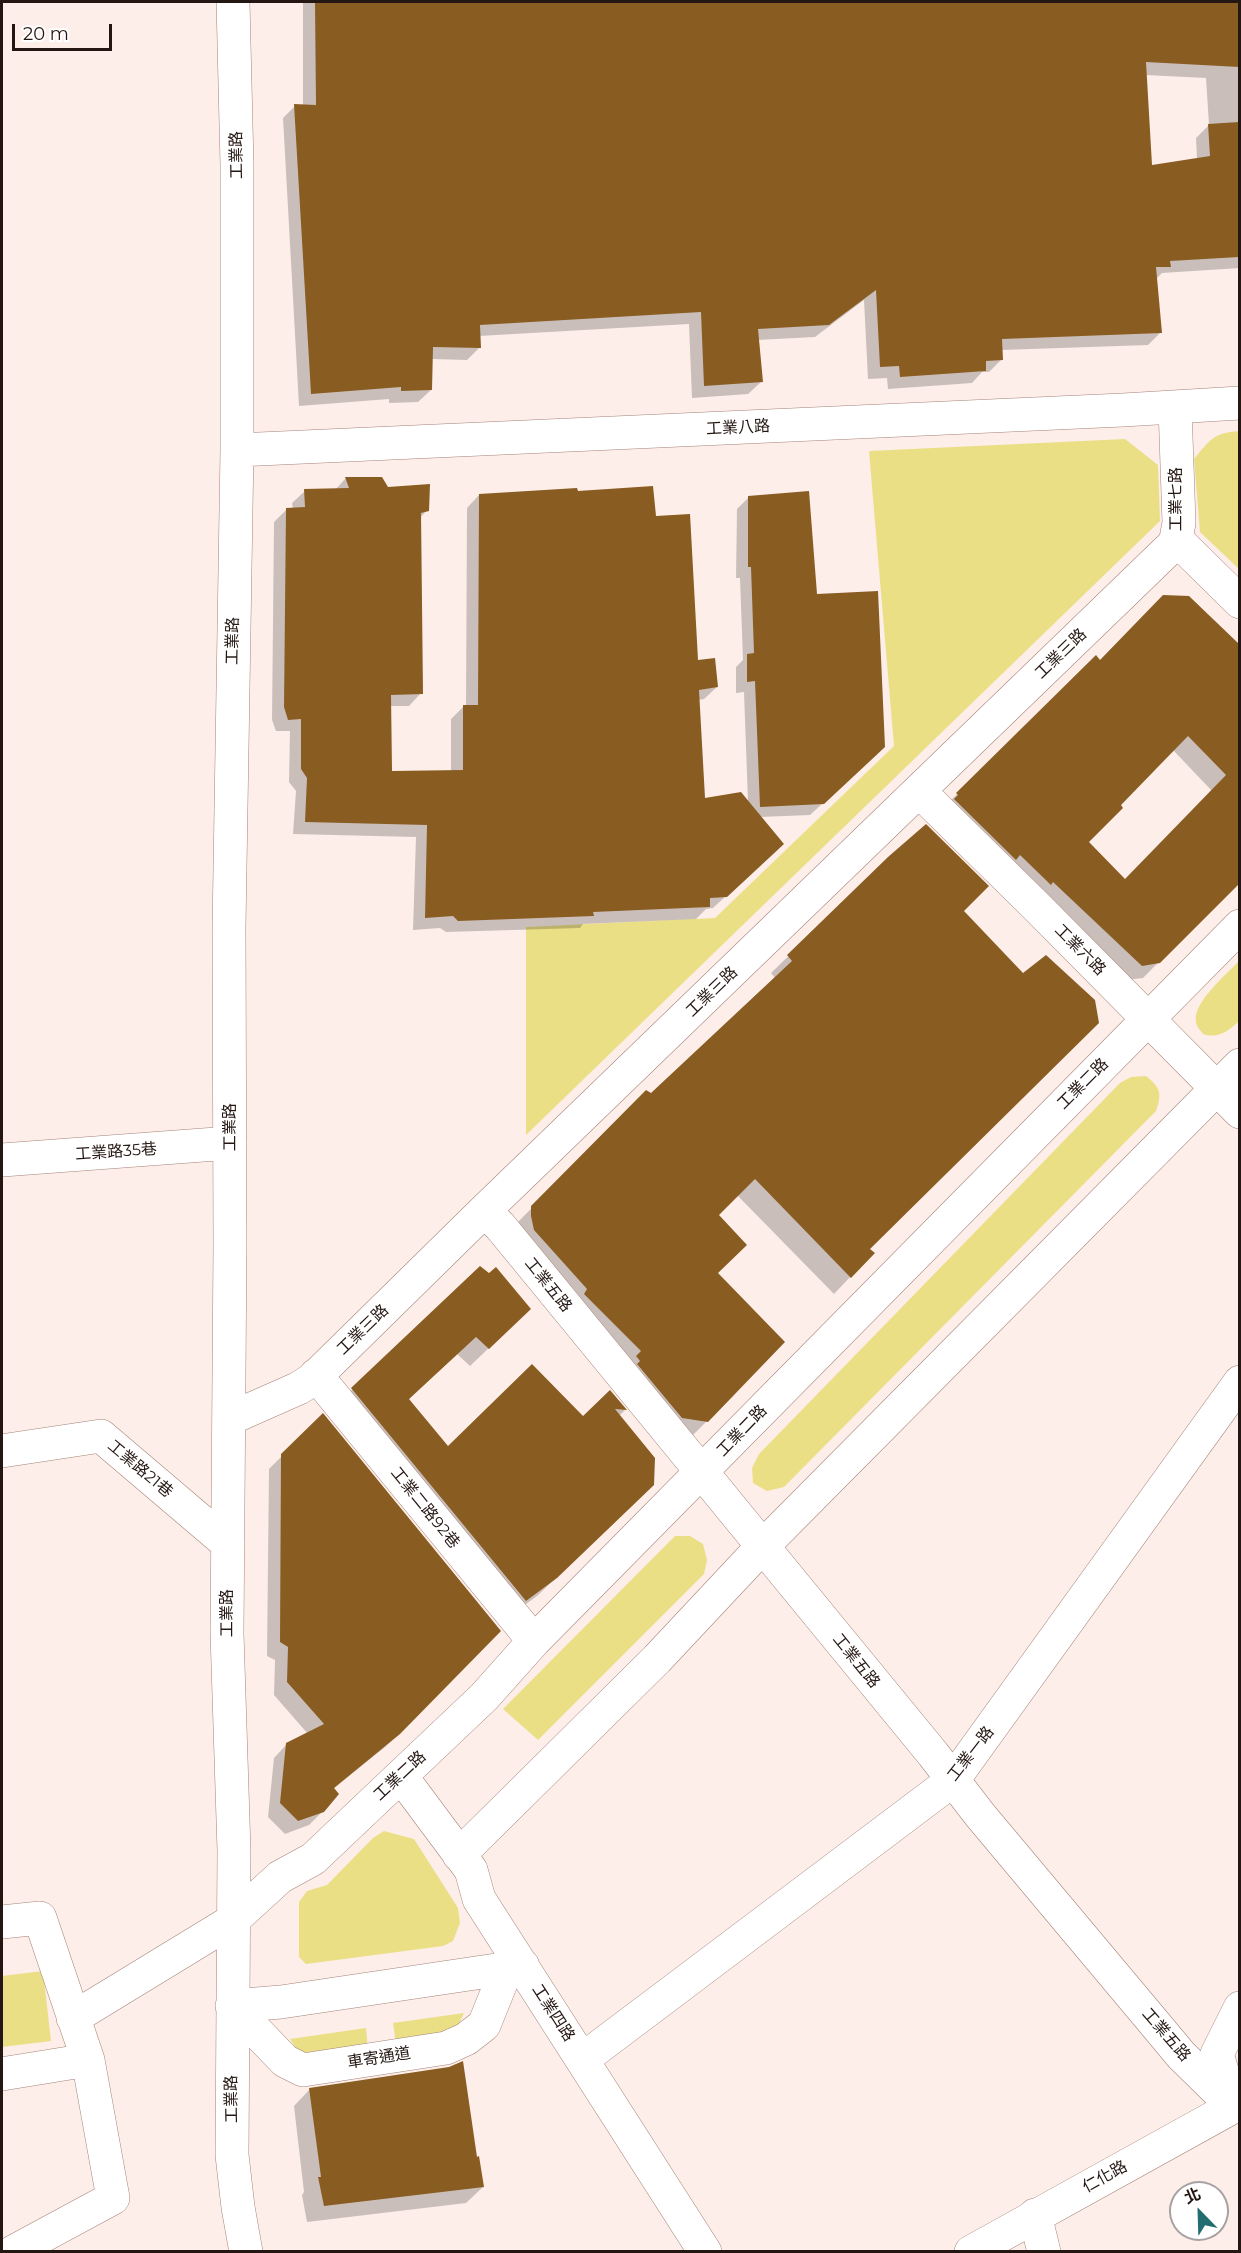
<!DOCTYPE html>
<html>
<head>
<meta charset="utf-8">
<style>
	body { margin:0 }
	#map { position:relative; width:1241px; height:2253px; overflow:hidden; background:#fdeee9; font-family:Montserrat,"Noto Sans TC",sans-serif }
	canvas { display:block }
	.frame { position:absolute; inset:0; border:3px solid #241713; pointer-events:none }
	.north { position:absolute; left:1169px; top:2181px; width:60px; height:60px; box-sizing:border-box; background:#fff; border:2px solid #a7a2a1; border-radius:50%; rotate:337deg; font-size:16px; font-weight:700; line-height:24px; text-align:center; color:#241713 }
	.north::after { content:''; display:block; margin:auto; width:21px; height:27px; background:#216d6f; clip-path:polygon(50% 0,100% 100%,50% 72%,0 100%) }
	.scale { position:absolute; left:12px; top:24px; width:100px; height:27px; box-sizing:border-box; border:3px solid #241713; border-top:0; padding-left:8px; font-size:18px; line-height:21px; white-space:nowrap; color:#241713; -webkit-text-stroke:4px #fff; paint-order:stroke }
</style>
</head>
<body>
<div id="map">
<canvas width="1241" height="2253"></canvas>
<div class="frame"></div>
<div class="north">北</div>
<div class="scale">20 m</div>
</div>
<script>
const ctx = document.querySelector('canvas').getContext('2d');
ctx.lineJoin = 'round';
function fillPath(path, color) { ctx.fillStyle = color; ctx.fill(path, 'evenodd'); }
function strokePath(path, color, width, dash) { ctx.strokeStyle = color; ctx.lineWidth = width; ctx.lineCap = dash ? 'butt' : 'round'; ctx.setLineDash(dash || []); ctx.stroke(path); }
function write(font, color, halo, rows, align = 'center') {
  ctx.font = font + ' Montserrat,"Noto Sans TC",sans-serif'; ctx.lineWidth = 6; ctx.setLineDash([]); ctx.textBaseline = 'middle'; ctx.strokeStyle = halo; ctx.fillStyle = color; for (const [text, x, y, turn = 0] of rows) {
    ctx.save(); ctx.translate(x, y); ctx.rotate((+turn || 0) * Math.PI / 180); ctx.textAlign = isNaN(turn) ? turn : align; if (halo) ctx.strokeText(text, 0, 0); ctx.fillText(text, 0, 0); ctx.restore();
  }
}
fillPath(new Path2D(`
	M 1239,431 L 1240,431 L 1239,569 L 1200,532 L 1194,459 C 1210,440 1213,433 1239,431 Z
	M 1125,439 L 1158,465 L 1160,521 L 526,1135 L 526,927 L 715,918 L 894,746 L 869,451 Z
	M 1239,961 L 1239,1021 C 1229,1031 1218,1039 1203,1034 C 1201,1031 1196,1026 1196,1022 C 1192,1003 1227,974 1239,961 Z
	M 1146,1076 C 1161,1088 1162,1094 1156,1111 L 784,1487 L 767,1491 L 753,1483 L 752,1468 L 759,1454 L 1120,1083 L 1131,1077 Z
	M 675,1536 L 690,1536 L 703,1544 L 707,1560 L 704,1574 L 538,1740 L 503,1709 Z
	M 384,1831 L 414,1839 L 458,1908 L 460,1923 L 453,1941 L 443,1946 L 306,1964 L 299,1957 L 299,1902 L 307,1891 L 327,1885 L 373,1838 Z
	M 43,1971 L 51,2041 L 2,2047 L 2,1976 Z
	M 464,2013 L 457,2028 L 442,2038 L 396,2044 L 393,2023 Z
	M 366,2028 L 368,2049 L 313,2056 L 297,2050 L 290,2039 Z`), '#ebdf86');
fillPath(new Path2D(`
	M 303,2 L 1240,2 L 1240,268 L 1162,273 L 1156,279 L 1160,333 L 1148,345 L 1001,350 L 1002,359 L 989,372 L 982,372 L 972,383 L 888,389 L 887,378 L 868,379 L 864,300 L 815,337 L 757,340 L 761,382 L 748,394 L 692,398 L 689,324 L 479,336 L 480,347 L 467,360 L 432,359 L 431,390 L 418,402 L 389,403 L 389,399 L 299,406 L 283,118 L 295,106 L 303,106 ZM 1145,75 L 1206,78 L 1209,125 L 1196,138 L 1197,159 L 1151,167 Z
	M 345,479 L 381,479 L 387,489 L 427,510 L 420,518 L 421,693 L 409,706 L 390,706 L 390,772 L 451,772 L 451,719 L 463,707 L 466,707 L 467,508 L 479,495 L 576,493 L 655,517 L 697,662 L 717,687 L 704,699 L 698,700 L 704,800 L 748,802 L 744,692 L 736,693 L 736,667 L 743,660 L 740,578 L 736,578 L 737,509 L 749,497 L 816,595 L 871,759 L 810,815 L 760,817 L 769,856 L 713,908 L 706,909 L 696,919 L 583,924 L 580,928 L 446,932 L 440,928 L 413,930 L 416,837 L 293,834 L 296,791 L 289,782 L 290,731 L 276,731 L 272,720 L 274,522 L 286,510 L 293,509 L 292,503 L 305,491 L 335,490 Z
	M 1189,597 L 1240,645 L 1240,880 L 1143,978 L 1126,980 L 942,809 L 1096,658 L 1100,662 ZM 1173,750 L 1212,791 L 1125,881 L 1086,842 Z
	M 889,858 L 962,911 L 868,1249 L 873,1253 L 834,1294 L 737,1195 L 717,1215 L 716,1273 L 707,1421 L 690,1438 L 515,1225 L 647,1092 L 651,1095 L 775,978 L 771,973 Z
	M 480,1268 L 511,1327 L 470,1366 L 457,1354 L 408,1400 L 447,1449 L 583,1418 L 610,1392 L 625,1410 L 619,1416 L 634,1503 L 537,1596 L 507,1618 L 334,1407 Z
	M 323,1415 L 499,1631 L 385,1747 L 333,1789 L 323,1811 L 309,1825 L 285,1834 L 268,1817 L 274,1758 L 287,1744 L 308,1734 L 274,1695 L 275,1660 L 267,1656 L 269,1469 Z
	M 310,2089 L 475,2158 L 483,2187 L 466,2203 L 307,2222 L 302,2195 L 304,2192 L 294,2106 Z`), '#0003');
fillPath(new Path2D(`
	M 315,2 L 1239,2 L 1239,67 L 1146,62 L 1152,165 L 1210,156 L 1208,124 L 1239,122 L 1239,257 L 1170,261 L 1171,267 L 1156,267 L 1162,333 L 1002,339 L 1003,360 L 986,361 L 986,371 L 900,377 L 899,366 L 880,367 L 876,290 L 829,325 L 758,329 L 763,382 L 704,386 L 701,312 L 480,325 L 481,348 L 433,347 L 432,390 L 401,391 L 401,387 L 311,394 L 294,104 L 316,105 Z
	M 345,477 L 382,477 L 388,487 L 430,484 L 429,511 L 421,513 L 423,694 L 391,695 L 392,771 L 463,770 L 463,705 L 478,705 L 479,494 L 577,488 L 578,491 L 653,486 L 656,516 L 690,514 L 698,660 L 715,658 L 718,687 L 699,690 L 705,798 L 741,792 L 784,844 L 727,897 L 710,898 L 710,907 L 593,912 L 594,916 L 458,921 L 453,916 L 425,918 L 427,825 L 305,822 L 307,778 L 301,769 L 301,719 L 288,720 L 284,707 L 286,508 L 305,507 L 304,489 L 349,488 Z
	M 809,491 L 817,594 L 878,591 L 885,747 L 824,804 L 760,807 L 755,681 L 747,682 L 747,654 L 754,653 L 751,567 L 748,567 L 748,496 Z
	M 1163,595 L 1189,596 L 1239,644 L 1239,884 L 1160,963 L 1142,966 L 1053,882 L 1051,885 L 1020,855 L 1016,860 L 954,799 L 958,795 L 956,793 L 1096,655 L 1100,660 ZM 1188,736 L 1226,775 L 1125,879 L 1089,842 L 1123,808 L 1121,805 Z
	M 926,824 L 989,886 L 964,911 L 1023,973 L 1046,955 L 1095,1000 L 1099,1023 L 870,1249 L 875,1253 L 851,1278 L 755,1179 L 719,1215 L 747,1245 L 718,1273 L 785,1342 L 708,1422 L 682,1418 L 637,1364 L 640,1361 L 636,1356 L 641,1351 L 584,1294 L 587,1289 L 534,1230 L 531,1216 L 531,1206 L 646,1090 L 651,1093 L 792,961 L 787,955 L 888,857 Z
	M 480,1266 L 489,1273 L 496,1267 L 531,1309 L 489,1349 L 476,1337 L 409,1399 L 448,1446 L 532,1364 L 583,1416 L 610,1390 L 627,1410 L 615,1409 L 655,1458 L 654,1485 L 557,1578 L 526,1601 L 351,1388 Z
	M 323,1413 L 501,1631 L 400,1734 L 334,1788 L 339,1794 L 324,1812 L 298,1821 L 280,1803 L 286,1743 L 324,1724 L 287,1682 L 288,1647 L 280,1642 L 281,1454 Z
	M 463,2061 L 477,2157 L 479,2156 L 484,2187 L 324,2206 L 318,2177 L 321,2177 L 309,2088 L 449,2067 Z`), '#895c21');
const minor = new Path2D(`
	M 233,2 L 237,165 L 237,450 L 229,928 L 230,1245 L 227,1633 L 234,1851 L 232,2155 L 238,2207 L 246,2252
	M 1175,407 L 1179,523 L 1176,539 L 1240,602
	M 237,450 L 1123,410 L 1240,403
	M 919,791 L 1037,907 L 1240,1112
	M 2,1160 L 230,1143
	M 484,1211 L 500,1226 L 933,1754 L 980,1815 L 1156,2025 L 1181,2055 L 1233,2106
	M 316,1375 L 534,1641
	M 229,1419 L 299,1388 L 313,1379 L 484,1211 L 1175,543 L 1176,539
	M 2,1451 L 101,1436 L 228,1544
	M 401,1776 L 471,1870 L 479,1899 L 705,2252
	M 459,1855 L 657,1659 L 762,1547 L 1240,1065
	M 2,1922 L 40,1918 L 88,2060 L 2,2074
	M 232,2006 L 285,2061 L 303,2070 L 446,2048 L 466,2039 L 484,2025 L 507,1968
	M 232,2006 L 281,2002 L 523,1966
	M 73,2018 L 232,1921 L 280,1877 L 313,1859 L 484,1697 L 534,1641 L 1240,926
	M 583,2059 L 953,1780 L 1240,1382
	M 1232,2104 L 1217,2054 L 1240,2008
	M 1035,2215 L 1044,2252
	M 13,2252 L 113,2198 L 88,2060`);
const major = new Path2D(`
	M 971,2252 L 1240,2103`);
strokePath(minor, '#a58378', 34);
strokePath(major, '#a58378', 34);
strokePath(minor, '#fff', 33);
strokePath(major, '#fff', 33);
write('16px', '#241713', '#fff', [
	["工業路",237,155,-91],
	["工業八路",738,428,-3],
	["工業七路",1176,499,-90],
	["工業路",233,641,-89],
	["工業三路",1061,654,-44],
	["工業六路",1080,950,45],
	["工業三路",712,992,-44],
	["工業二路",1083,1084,-45],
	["工業路",230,1127,-90],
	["工業路35巷",116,1152,-4],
	["工業五路",548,1285,51],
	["工業三路",363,1330,-44],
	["工業二路",742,1431,-46],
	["工業路21巷",140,1469,40],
	["工業二路92巷",425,1508,51],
	["工業路",227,1613,-90],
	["工業五路",856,1661,51],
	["工業一路",971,1754,-52],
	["工業二路",400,1776,-43],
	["工業四路",553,2013,57],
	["工業五路",1166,2035,49],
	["車寄通道",379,2058,-9],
	["工業路",232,2099,-91],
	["仁化路",1105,2177,-29]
]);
</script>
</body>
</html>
